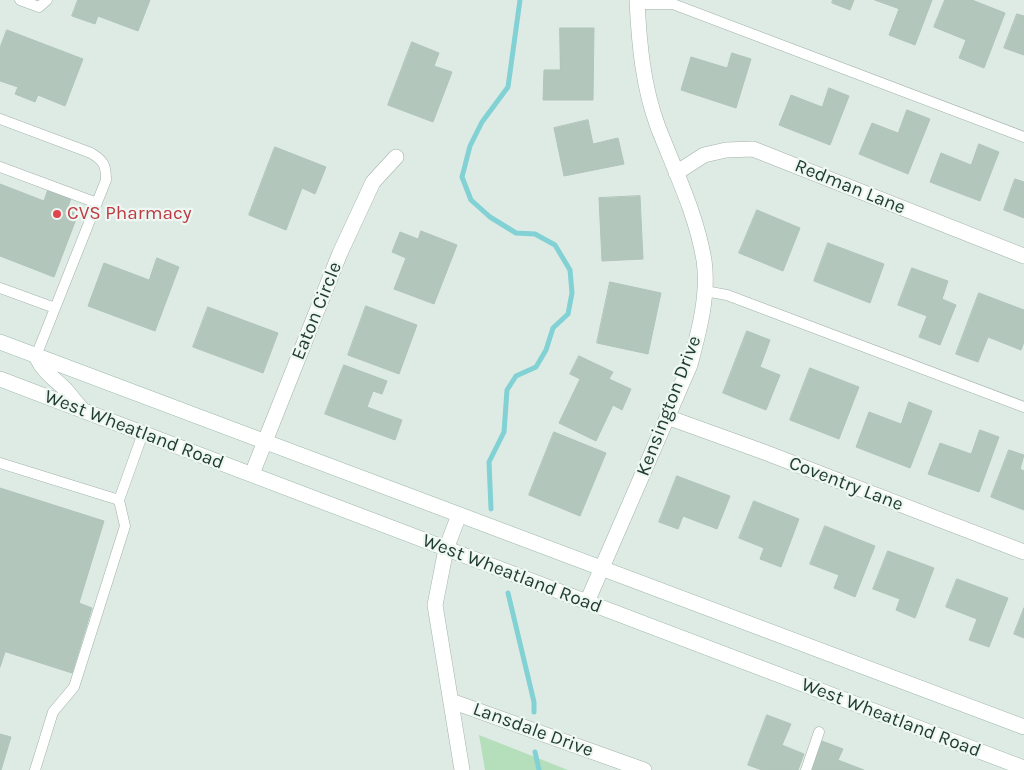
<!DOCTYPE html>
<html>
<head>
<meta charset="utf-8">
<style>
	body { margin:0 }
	canvas { display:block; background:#deebe4 }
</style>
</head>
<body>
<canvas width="1024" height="770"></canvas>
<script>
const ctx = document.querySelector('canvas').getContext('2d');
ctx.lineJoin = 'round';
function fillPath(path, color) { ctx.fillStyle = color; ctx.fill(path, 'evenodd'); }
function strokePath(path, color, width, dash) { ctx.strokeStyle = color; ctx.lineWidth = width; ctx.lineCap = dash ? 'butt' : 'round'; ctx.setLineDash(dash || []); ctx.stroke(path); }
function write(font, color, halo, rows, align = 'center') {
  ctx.font = font + ' Karla,sans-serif'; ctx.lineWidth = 4.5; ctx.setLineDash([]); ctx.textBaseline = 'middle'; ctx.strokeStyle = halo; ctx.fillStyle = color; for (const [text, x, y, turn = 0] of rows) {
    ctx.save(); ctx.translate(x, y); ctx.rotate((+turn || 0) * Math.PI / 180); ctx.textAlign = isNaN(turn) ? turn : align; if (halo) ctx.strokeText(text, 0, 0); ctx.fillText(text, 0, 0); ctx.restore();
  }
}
fillPath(new Path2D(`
	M 479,735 L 568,770 L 485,770 Z`), '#b5debb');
strokePath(new Path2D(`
	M 491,509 L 489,462 L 504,432 L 507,390 L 516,376 L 536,367 L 546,350 L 553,328 L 568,314 L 572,293 L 570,270 L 555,245 L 535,234 L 516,233 L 490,217 L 471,200 L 462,177 L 470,146 L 482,122 L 508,87 L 520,0
	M 508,593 L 534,702 L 534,712
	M 535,752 L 539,770`), '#82d1d4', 5);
const building = new Path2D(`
	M 78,0 L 150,0 L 138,31 L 98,16 L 95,24 L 72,16 Z
	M 833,0 L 854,0 L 850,10 L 832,3 Z
	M 875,0 L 932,0 L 915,45 L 889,35 L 899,9 Z
	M 945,0 L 972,0 L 1005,13 L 984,68 L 959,58 L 966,40 L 934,27 Z
	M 1017,14 L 1024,16 L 1024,55 L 1004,48 Z
	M 560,28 L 594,28 L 593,100 L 543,100 L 544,70 L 560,70 Z
	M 7,30 L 83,59 L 65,106 L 38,95 L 35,102 L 15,94 L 18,87 L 0,81 L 0,48 Z
	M 412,42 L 439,53 L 434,66 L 452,72 L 433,122 L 388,105 Z
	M 732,53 L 751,59 L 736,108 L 681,90 L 691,57 L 727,68 Z
	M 829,88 L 849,96 L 830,145 L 779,125 L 791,95 L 822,107 Z
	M 907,110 L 930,119 L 908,174 L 859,154 L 872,123 L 898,133 Z
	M 588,120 L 593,144 L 618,138 L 624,164 L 564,176 L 554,128 Z
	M 979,144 L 999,152 L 980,201 L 930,182 L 941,153 L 971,165 Z
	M 275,147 L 326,167 L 315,194 L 302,188 L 286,230 L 249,215 Z
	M 1015,179 L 1024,182 L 1024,218 L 1004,210 Z
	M 0,184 L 44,201 L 48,189 L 71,198 L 67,210 L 78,214 L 54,277 L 0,256 Z
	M 640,196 L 643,259 L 602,261 L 599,198 Z
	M 757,210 L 800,228 L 783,271 L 739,253 Z
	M 421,231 L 457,245 L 434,304 L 394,289 L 406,258 L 392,252 L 400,232 L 418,239 Z
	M 828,243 L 884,264 L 870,303 L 814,281 Z
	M 157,258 L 179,267 L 155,331 L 88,306 L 104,263 L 149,280 Z
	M 912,268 L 948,281 L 942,299 L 956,305 L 940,345 L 919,337 L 927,316 L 898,305 Z
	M 610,282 L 661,293 L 648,354 L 597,343 Z
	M 979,293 L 1024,310 L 1024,342 L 1021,350 L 988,337 L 978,362 L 956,354 Z
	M 366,306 L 417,325 L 399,374 L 348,355 Z
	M 208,307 L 278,333 L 263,373 L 193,347 Z
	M 747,331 L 770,340 L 760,367 L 780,375 L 766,410 L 723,393 Z
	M 579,356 L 613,372 L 609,379 L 631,389 L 622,410 L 613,405 L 596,441 L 559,423 L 580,379 L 570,374 Z
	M 344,365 L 387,381 L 382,394 L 373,391 L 367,407 L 402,420 L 395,440 L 325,414 Z
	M 810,368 L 859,387 L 839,439 L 790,420 Z
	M 909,402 L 932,411 L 910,468 L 856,447 L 869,412 L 901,424 Z
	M 980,430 L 999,437 L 979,492 L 928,474 L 940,443 L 971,454 Z
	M 554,432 L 606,453 L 580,516 L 529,495 Z
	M 1009,450 L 1024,455 L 1020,469 L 1024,471 L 1024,510 L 991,497 Z
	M 677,476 L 730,496 L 717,529 L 683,516 L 678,529 L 659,522 Z
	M 0,488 L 104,521 L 79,603 L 92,608 L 72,673 L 0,650 Z
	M 754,501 L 799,519 L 781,567 L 760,559 L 764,548 L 739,538 Z
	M 825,526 L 875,546 L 855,597 L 834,588 L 839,575 L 810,564 Z
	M 888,551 L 934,568 L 915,618 L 896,610 L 900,599 L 873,589 Z
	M 957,579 L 1008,598 L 989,647 L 969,640 L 977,619 L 946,607 Z
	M 1024,608 L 1024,638 L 1014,634 Z
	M 0,650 L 5,652 L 0,667 Z
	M 767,715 L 791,724 L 782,745 L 804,754 L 798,770 L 762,770 L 748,765 Z
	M 0,734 L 11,737 L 1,770 L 0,770 Z
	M 822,741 L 843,749 L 838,760 L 864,770 L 810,770 Z`);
fillPath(building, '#b3c6bc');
strokePath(building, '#b0c5ba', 1);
const lane = new Path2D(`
	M 20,0 L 39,7 L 47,0
	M 638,4 L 673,4 L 1024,137
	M 0,119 L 91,153 C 104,161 106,165 106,180 L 36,356
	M 0,167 L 97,203
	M 0,288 L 55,308
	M 705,291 L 727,295 L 1024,407
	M 0,463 L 119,500
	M 35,770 L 53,712 L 74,687 L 125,526 L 119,500 L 143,433
	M 806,770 L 819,732`);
const street = new Path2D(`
	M 676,173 L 704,155 L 726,150 L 753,149 L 1024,256
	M 667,417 L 764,452 L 1024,552
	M 252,474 L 340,253 L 373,182 L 396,157
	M 459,515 L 446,549 L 435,605 L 462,770
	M 587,602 L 690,365 C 699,331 709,295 704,260 C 696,213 675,171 658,127 C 643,87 639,43 637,0
	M 451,701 L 644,770`);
const secondary = new Path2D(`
	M 0,342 L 1024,727
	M 36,356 C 44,373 53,377 66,390 C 71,396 76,403 82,409
	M 0,379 L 1024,768`);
strokePath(lane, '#a1b3aa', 11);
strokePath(street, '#a1b3aa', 16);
strokePath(secondary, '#9cb7aa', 16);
strokePath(lane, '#fff', 10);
strokePath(street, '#fff', 15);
strokePath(secondary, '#fff', 15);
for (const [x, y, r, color] of [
	[57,214,5,"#e0444e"]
]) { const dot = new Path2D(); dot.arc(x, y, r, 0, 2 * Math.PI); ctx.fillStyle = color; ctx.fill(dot); strokePath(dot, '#eef7f2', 2); }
write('19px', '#1e3b30', '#eef7f2', [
	["Redman Lane",850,187,22],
	["Eaton Circle",317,311,-68],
	["Kensington Drive",669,406,-69],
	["West Wheatland Road",134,430,21],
	["Coventry Lane",846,484,21],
	["West Wheatland Road",512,574,21],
	["West Wheatland Road",891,718,21],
	["Lansdale Drive",533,730,20]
]);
write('19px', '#be3a42', '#eef7f2', [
	["CVS Pharmacy",67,214]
], 'left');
</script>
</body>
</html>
